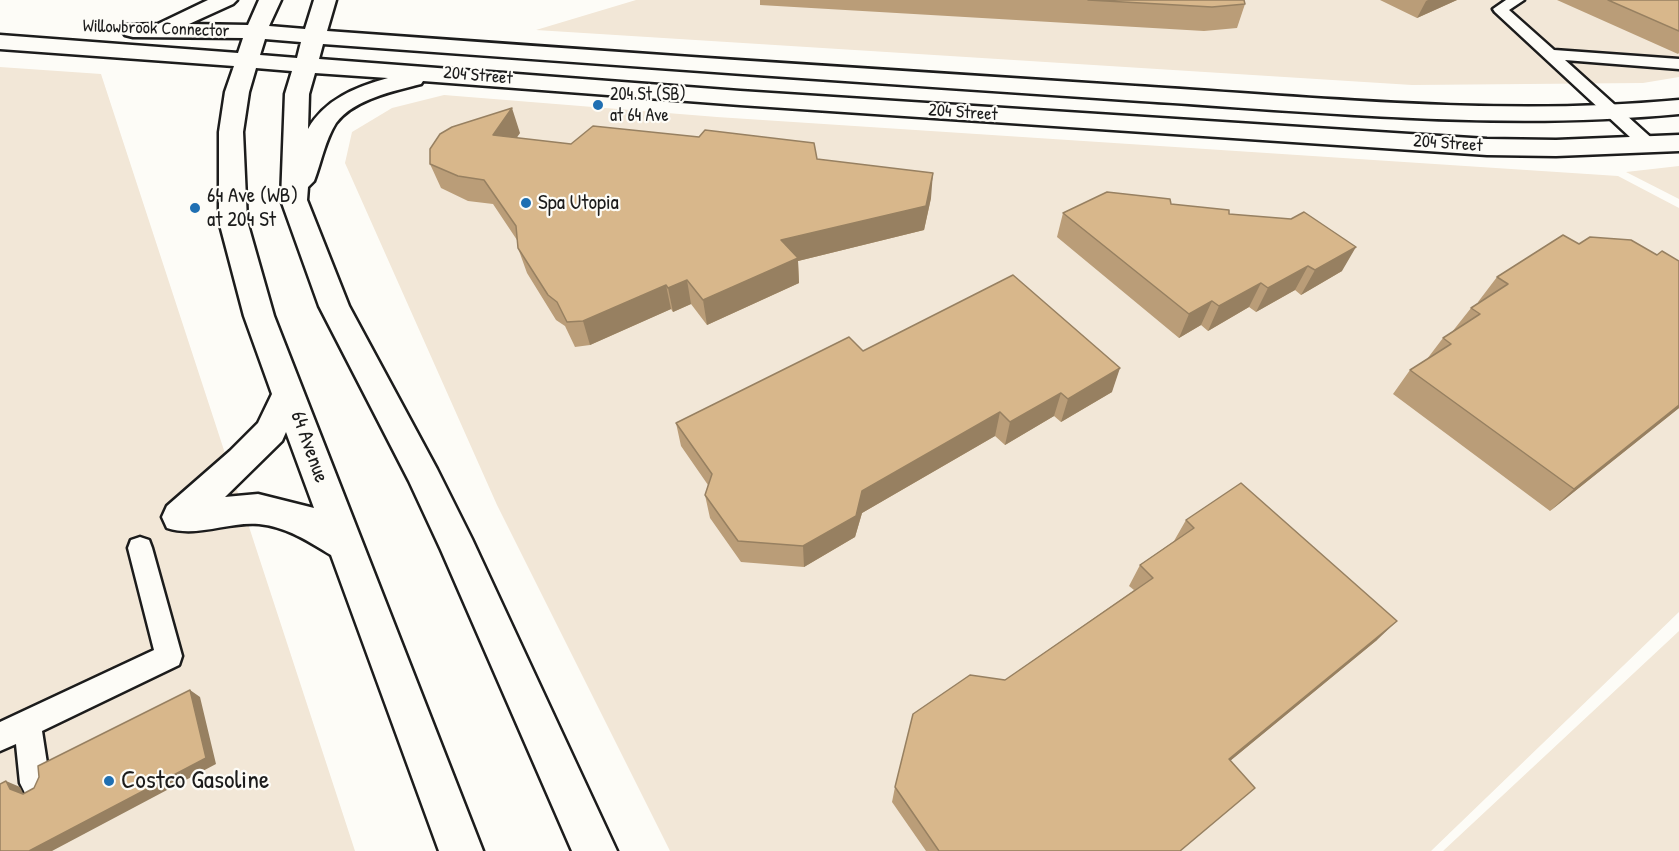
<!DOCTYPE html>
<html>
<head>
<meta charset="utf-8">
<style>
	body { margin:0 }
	canvas { display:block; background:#fdfcf7 }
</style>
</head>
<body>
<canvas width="1679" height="851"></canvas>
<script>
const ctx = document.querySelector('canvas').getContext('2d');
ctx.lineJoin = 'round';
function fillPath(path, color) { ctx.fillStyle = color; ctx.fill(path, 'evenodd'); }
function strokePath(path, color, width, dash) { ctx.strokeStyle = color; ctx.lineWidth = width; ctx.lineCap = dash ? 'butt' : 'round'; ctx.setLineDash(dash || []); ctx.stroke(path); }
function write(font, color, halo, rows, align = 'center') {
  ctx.font = font + ' "Patrick Hand",sans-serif'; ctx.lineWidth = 4.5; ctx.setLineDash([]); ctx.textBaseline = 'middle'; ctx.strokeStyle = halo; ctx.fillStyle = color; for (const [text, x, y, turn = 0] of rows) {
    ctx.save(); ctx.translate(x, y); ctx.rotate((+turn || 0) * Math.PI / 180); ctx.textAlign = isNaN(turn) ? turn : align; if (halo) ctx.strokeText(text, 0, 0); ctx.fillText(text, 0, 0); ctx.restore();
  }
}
fillPath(new Path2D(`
	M 636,0 L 1679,0 L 1679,77 L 1643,83 L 1412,85 L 536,30 Z
	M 0,67 L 101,74 L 355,851 L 0,851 Z
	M 444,95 L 717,117 L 1618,176 L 1679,208 L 1679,612 L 1431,851 L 670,851 L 497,505 L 345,163 L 352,132 L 392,108 Z
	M 1679,166 L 1679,199 L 1626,172 Z
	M 1679,631 L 1679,851 L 1443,851 Z`), '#f2e7d7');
const service = new Path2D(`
	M 1506,0 L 1524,0 L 1509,10 L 1554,50 L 1679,59 L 1679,69 L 1565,60 L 1656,142 L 1659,146 L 1656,150 L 1644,150 L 1495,12 L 1493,9 Z
	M 140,537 L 149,540 L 152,548 L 182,656 L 179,665 L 42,731 L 50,783 L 45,793 L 35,798 L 25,793 L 20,783 L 16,744 L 0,751 L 0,722 L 154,650 L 128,548 L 131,540 Z`);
const secondary = new Path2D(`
	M 208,0 L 237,0 L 233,4 L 189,24 L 248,25 L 259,0 L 281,0 L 269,26 L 305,29 L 314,0 L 336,0 L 327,31 C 596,51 866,69 1135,86 C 1316,97 1498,117 1679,100 L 1679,114 C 1500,131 1320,112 1141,101 C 868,83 596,64 323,44 L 319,59 L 740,91 L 1487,139 L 1556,140 L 1679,135 L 1679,151 L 1556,156 L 1487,155 L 740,105 L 423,81 L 421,84 C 394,91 354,99 336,123 C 325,140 321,163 314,181 L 308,187 L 307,200 L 349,306 L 437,469 L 472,539 L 617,851 L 572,851 L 441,550 L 409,481 L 319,306 L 281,200 L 285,94 L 292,71 L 256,68 L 249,92 L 243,132 L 247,221 L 274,316 L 483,851 L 439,851 L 331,555 C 308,541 287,527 259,524 C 229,521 197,538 167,528 L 162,517 L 167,506 L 230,451 L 258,423 L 272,394 L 244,316 L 219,221 L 219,132 L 225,92 L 234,66 L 0,49 L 0,35 L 238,53 L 243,38 L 133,37 L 125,35 L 122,30 L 125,25 L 158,24 ZM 265,39 L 301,42 L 297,58 L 260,55 ZM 315,73 L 388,78 C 356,87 325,99 308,129 L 309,94 ZM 286,432 L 314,508 L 258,494 L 225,497 L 282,441 Z`);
strokePath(service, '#1c1c1c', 5);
strokePath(secondary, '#1c1c1c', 5);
fillPath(service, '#fdfcf7');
fillPath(secondary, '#fdfcf7');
fillPath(new Path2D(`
	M 760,0 L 1244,0 L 1245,4 L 1237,28 L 1204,31 L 760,5 Z
	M 1380,0 L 1457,0 L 1417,18 Z
	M 1557,0 L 1679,0 L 1679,53 L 1678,54 Z
	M 520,133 L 516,138 L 571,144 L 817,159 L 931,198 L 924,230 L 798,261 L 799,283 L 707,325 L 691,304 L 673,312 L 671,309 L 590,345 L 575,347 L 565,326 L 556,320 L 527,273 L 518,248 L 517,240 L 493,204 L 468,201 L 441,188 L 430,164 Z
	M 1171,204 L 1342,271 L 1301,295 L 1295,290 L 1256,312 L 1249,307 L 1208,331 L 1201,325 L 1179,338 L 1057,237 L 1063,213 Z
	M 1563,235 L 1679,408 L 1550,511 L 1393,394 L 1410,370 L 1427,359 L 1443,338 L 1452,332 L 1471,308 L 1479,302 L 1478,302 L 1497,277 Z
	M 863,351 L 1112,392 L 1061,422 L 1054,416 L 1005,445 L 995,436 L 862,513 L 855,537 L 804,567 L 741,562 L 710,518 L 705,495 L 708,485 L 681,446 L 676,423 Z
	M 1186,520 L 1377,640 L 1231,760 L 1180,851 L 926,851 L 892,802 L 895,787 L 1005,680 L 1134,590 L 1129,586 L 1140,565 L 1174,541 Z`), '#ba9d78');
fillPath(new Path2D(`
	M 1428,0 L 1457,0 L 1417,18 L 1426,1 Z
	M 512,108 L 520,133 L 501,160 L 493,135 Z
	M 933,173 L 931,198 L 924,230 L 798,261 L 799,283 L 707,325 L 703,300 L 781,240 Z
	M 1356,247 L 1342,271 L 1301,295 L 1315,270 Z
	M 1308,266 L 1295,290 L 1256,312 L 1268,288 Z
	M 687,280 L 691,304 L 673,312 L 668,288 Z
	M 1261,283 L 1249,307 L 1208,331 L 1219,306 Z
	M 666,285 L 671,309 L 590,345 L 583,321 Z
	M 1212,301 L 1201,325 L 1179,338 L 1189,314 Z
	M 1120,368 L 1112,392 L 1061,422 L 1068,399 Z
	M 1061,393 L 1054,416 L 1005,445 L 1010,422 Z
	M 1679,405 L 1679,408 L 1550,511 L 1574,489 Z
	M 1000,412 L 995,436 L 862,513 L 855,537 L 804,567 L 803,546 L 862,491 Z
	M 1397,621 L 1377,640 L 1213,775 L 1229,759 Z
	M 190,690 L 200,697 L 216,764 L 52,851 L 29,851 Z
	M 6,781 L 20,787 L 24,795 L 10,789 Z`), '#978061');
const building = new Path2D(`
	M 1088,0 L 1244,0 L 1245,4 L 1212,7 Z
	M 1608,0 L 1679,0 L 1679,31 Z
	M 512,108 L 493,135 L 571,144 L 593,126 L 699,137 L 705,130 L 814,143 L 817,159 L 933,173 L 926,206 L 781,240 L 798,258 L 703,300 L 687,280 L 668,288 L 666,285 L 583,321 L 567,322 L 557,302 L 548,295 L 518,248 L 516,226 L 484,180 L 458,176 L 430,164 L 430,149 L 440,134 L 452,127 Z
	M 1107,192 L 1170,199 L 1171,204 L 1229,210 L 1229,214 L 1291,219 L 1304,212 L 1356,247 L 1315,270 L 1308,266 L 1268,288 L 1261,283 L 1219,306 L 1212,301 L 1189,314 L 1063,213 Z
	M 1563,235 L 1579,244 L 1590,237 L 1631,240 L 1657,255 L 1662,251 L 1679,261 L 1679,405 L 1574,489 L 1410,370 L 1451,344 L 1443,338 L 1480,314 L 1471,308 L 1508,284 L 1497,277 Z
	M 1013,275 L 1120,368 L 1068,399 L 1061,393 L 1010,422 L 1000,412 L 862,491 L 856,516 L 803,546 L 738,541 L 705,495 L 712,474 L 676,423 L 849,337 L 863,351 Z
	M 1241,483 L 1397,621 L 1229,759 L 1255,788 L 1180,851 L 939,851 L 895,787 L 913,714 L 970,675 L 1005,680 L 1153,578 L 1140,565 L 1194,528 L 1186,520 Z
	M 190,690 L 206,758 L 29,851 L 0,851 L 0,784 L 6,781 L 10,789 L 23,794 L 34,788 L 39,777 L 38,766 Z`);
fillPath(building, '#d8b78b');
strokePath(building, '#978061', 1.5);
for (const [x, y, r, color] of [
	[598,105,6,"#1f6fb2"],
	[526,203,6,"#1f6fb2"],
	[195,208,6,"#1f6fb2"],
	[109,781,6,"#1f6fb2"]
]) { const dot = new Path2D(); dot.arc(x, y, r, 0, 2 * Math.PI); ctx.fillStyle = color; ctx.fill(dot); strokePath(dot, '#fdfcf7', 2); }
write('18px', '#1c1c1c', '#fdfcf7', [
	["Willowbrook Connector",156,29,2],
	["204 Street",478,76,5],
	["204 Street",963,113,4],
	["204 Street",1448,144,4]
]);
write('18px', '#1c1c1c', '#fdfcf7', [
	["204 St (SB)",610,95],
	["at 64 Ave",610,116]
], 'left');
write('21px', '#1c1c1c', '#fdfcf7', [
	["64 Ave (WB)",207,196],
	["at 204 St",207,220],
	["Spa Utopia",538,203]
], 'left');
write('21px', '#1c1c1c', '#fdfcf7', [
	["64 Avenue",309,447,70]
]);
write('26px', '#1c1c1c', '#fdfcf7', [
	["Costco Gasoline",121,781]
], 'left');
</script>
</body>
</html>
